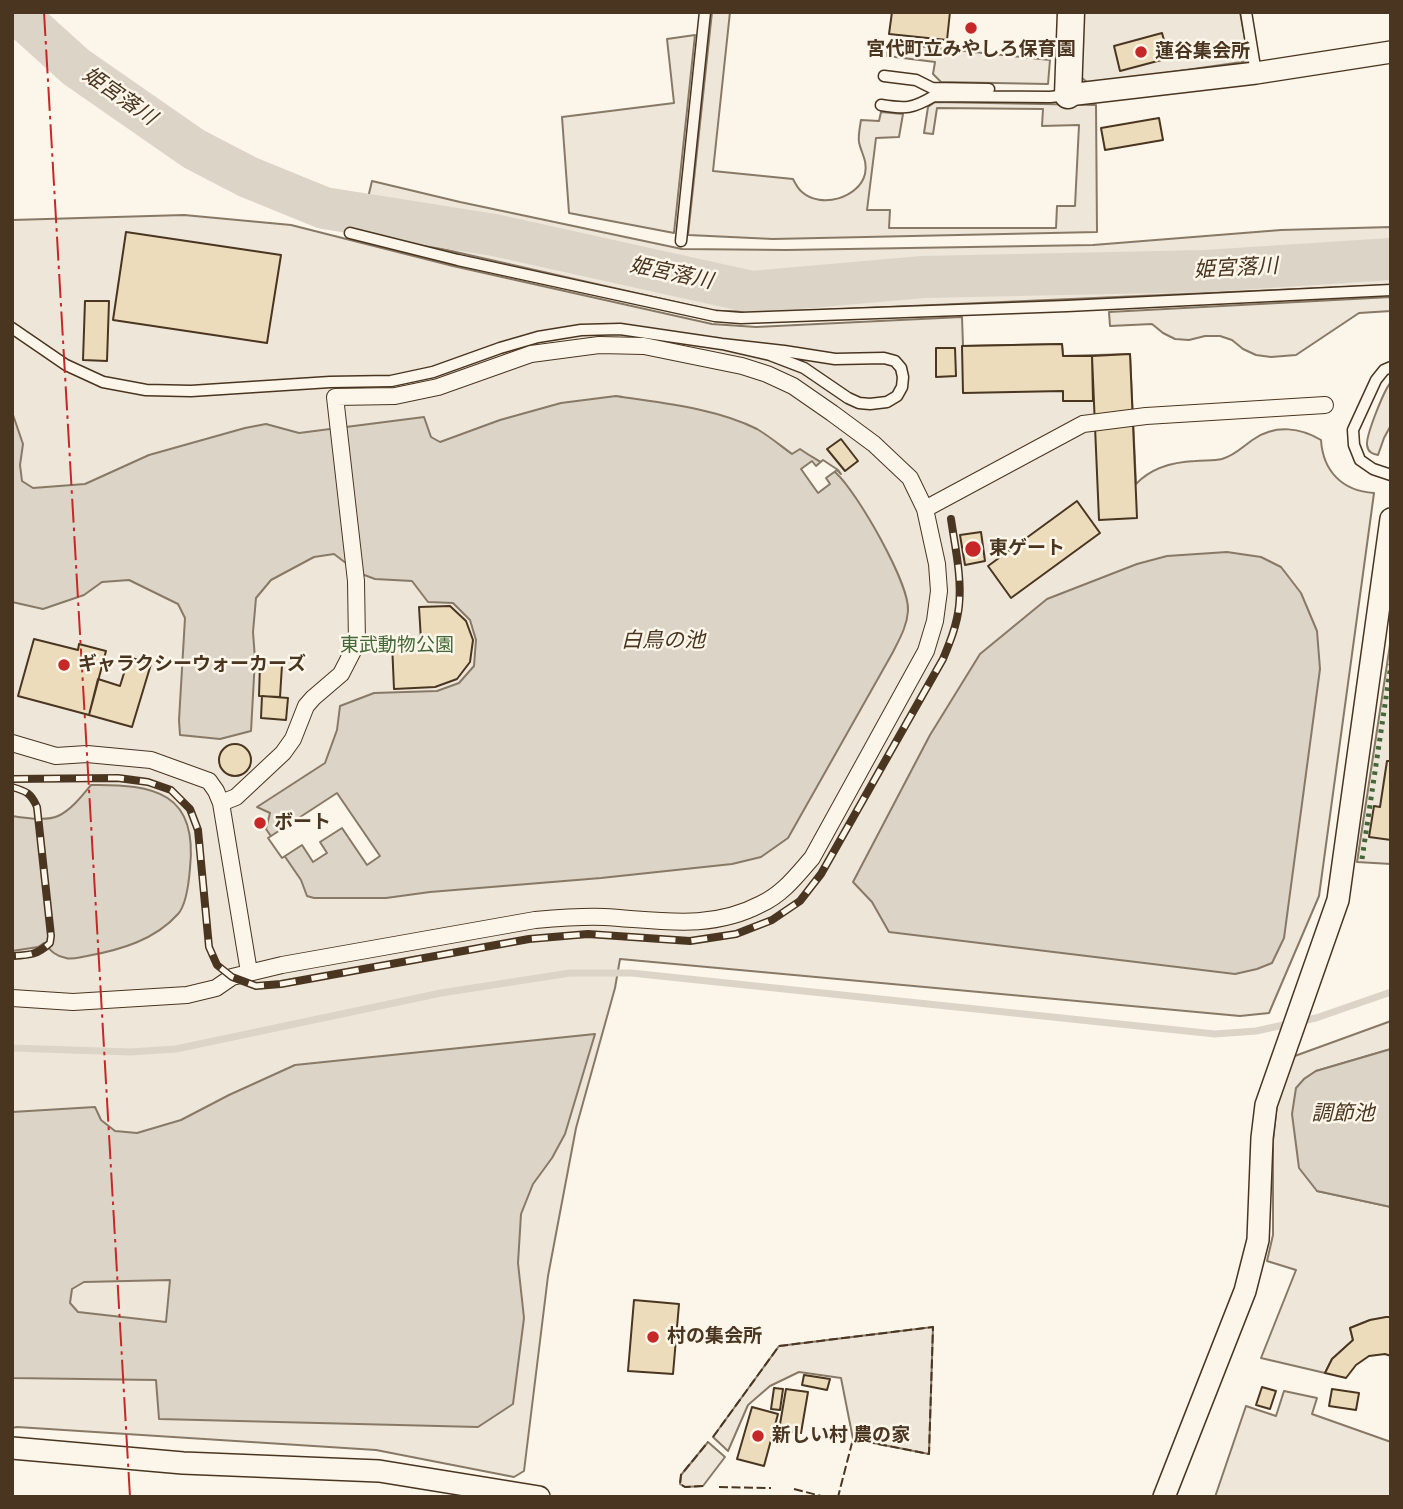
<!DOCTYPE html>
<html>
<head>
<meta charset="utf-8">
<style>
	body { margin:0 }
	#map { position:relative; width:1403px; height:1509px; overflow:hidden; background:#fbf6e9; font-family:"Varela Round",sans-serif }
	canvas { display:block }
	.frame { position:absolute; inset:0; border:14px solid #4a3520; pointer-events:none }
</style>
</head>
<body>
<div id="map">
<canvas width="1403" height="1509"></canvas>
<div class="frame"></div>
</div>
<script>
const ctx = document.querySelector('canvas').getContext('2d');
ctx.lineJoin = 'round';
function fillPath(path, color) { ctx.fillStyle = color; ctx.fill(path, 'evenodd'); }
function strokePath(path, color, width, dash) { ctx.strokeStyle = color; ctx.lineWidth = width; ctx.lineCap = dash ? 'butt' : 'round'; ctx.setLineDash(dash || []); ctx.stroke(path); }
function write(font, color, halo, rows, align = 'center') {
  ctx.font = font + ' "Varela Round","Noto Sans JP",sans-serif'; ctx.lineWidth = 5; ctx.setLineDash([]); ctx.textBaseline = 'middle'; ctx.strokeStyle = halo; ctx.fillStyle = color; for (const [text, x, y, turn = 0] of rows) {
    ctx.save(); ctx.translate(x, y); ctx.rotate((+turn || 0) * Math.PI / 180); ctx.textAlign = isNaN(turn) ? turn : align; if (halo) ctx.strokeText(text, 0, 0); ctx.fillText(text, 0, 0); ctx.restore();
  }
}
const green = new Path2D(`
	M 712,12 L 730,12 L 713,171 L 793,179 C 795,183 798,189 802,192 C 821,209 859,198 865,174 C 868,161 861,153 859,142 C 858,135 860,127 861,120 L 879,121 L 881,112 L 903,114 L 899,137 L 876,138 L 867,210 L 890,210 L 889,228 L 1056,228 L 1057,206 L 1075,206 L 1079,125 L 1042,126 L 1043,109 L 937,108 L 933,134 L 924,133 L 928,107 L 935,102 L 1096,105 L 1097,232 L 773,239 L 688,235 Z
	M 1083,12 L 1240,12 L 1249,61 L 1089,84 L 1081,77 Z
	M 695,35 L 674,233 L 569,213 L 562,117 L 674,103 L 667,39 Z
	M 888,43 L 1050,60 L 1048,84 L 941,82 L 933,74 L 935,62 L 887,56 Z
	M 372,181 L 460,202 L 682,249 L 786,250 L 1093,245 L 1281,230 L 1391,227 L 1391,245 L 1007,260 L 778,275 L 737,275 L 519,226 L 367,202 Z
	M 184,215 L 291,225 L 453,266 L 712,324 L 756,327 L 962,317 L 963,346 L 1062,344 L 1063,356 L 1130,354 L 1136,484 C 1151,468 1173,462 1195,461 C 1204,460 1214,461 1222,459 C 1236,455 1243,446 1254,439 C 1276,424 1301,428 1321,440 C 1323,471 1342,491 1374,493 L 1319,896 L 1269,1013 L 1240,1016 L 620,959 L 615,988 L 576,1128 L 548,1276 L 524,1471 L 514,1477 L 376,1450 L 17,1427 L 12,1428 L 12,220 Z
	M 362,219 L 484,244 L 725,299 L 774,302 L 906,290 L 1011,292 L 1177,281 L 1312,276 L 1391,269 L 1391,285 L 774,312 L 715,311 L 359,230 Z
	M 1391,297 L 1391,311 L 1359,313 L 1296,355 L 1271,357 L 1256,355 L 1243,349 L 1232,340 L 1220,336 L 1205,336 L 1189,340 L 1175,339 L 1163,333 L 1152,324 L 1110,326 L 1109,312 Z
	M 1391,382 L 1391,425 L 1384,438 L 1378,455 C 1372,454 1368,452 1367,445 C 1366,435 1384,390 1391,382 Z
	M 1391,638 L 1391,864 L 1357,862 Z
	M 1391,1021 L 1391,1049 L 1316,1071 L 1304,1079 L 1317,1191 L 1391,1207 L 1391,1317 L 1370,1320 L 1350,1328 L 1353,1340 L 1332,1359 L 1325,1373 L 1261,1358 L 1296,1270 L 1267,1261 L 1273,1235 L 1273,1141 L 1277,1104 L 1292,1057 Z
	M 933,1327 L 929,1454 L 853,1439 L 841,1378 L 799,1372 L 770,1386 L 748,1405 L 728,1451 L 713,1437 L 779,1346 Z
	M 1284,1391 L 1317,1398 L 1312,1414 L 1391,1442 L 1391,1497 L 1215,1497 L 1246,1406 L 1276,1416 Z
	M 708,1442 L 725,1457 L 703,1486 L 685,1487 L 680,1484 L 681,1475 Z`);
fillPath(green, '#ede6d9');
strokePath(green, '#887966', 2);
const water = new Path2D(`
	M 616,396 C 661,403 716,408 757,429 C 769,436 781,446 792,454 L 800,449 C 811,457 826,464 836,473 C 857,492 910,584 908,611 C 907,626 900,638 893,652 L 788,838 L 761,857 L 732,864 L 601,878 L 430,892 L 386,898 L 314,898 L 307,896 L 301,880 L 266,829 L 270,813 L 257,807 L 325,763 L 337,730 L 340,706 L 374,693 L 437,691 L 459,683 L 474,666 L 476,640 L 470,620 L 453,603 L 428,602 L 412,581 L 375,579 L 359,573 L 334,554 L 314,557 L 271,580 L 256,598 L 253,632 L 255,659 L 251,731 L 220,739 L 180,735 L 179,720 L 185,618 L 178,604 L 129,580 L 102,582 L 84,595 L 43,609 L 12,602 L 12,412 L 23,444 L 20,465 L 22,481 L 33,488 L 85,484 L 149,455 L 245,428 L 266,424 L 299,433 L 424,417 L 431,437 L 440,442 L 500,420 L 561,403 Z
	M 1227,552 L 1261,557 L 1281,567 L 1301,593 L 1317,631 L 1320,669 L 1284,938 L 1272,963 L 1257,969 L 1235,974 L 889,932 L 872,902 L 853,882 L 930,735 L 980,654 L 1047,599 L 1137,564 L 1167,556 Z
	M 91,785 C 155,784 198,793 190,868 C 189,881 187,904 178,914 C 155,940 120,950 87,956 C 80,957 72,960 66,958 C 55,956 51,951 44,943 L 38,947 L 12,951 L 12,816 C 24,818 47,821 58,816 C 71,810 82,796 91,785 Z
	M 595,1034 L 565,1134 L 552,1158 L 533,1184 L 521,1214 L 518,1263 L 524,1318 L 513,1404 L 478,1427 L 159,1419 L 156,1380 L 12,1378 L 12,1112 L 95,1107 L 101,1120 L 115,1131 L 137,1133 L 181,1120 L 229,1095 L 295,1065 ZM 170,1280 L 166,1322 L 78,1312 L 70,1303 L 72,1289 L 84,1282 Z
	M 1391,1049 L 1391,1207 L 1317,1191 L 1299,1168 L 1292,1114 L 1296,1088 L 1304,1079 L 1316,1071 Z`);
fillPath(water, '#dcd4c6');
strokePath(water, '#887966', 2);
const pier = new Path2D(`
	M 823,460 L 838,470 L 841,474 L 837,470 L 826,478 L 830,484 L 818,493 L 801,469 L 812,461 L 816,466 Z
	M 337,793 L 380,856 L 367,865 L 342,828 L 320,842 L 327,853 L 313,862 L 302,845 L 282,858 L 268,838 Z`);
fillPath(pier, '#fbf6e9');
strokePath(pier, '#887966', 2);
strokePath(new Path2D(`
	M 12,1048 L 130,1052 L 176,1049 L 441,993 L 570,973 L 631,973 L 1215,1034 L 1256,1031 L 1316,1018 L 1391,992`), '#dcd4c6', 7);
strokePath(new Path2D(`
	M 15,12 L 76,67 L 194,149 L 248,177 L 324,208 L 494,235 L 752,292 L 923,277 L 1206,271 L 1391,259`), '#dcd4c6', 42);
const building = new Path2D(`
	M 892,12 L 950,12 L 947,40 L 889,34 Z
	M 1162,33 L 1169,58 L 1120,71 L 1114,46 Z
	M 1159,118 L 1163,140 L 1105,150 L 1101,128 Z
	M 126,232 L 281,255 L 267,343 L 113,320 Z
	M 85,301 L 109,301 L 107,361 L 83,360 Z
	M 1062,344 L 1063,356 L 1092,356 L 1093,401 L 1063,401 L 1063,391 L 963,393 L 962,346 Z
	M 936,348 L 955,348 L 956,376 L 936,377 Z
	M 1130,354 L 1137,518 L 1099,520 L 1092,356 Z
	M 841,439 L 858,461 L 845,471 L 827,449 Z
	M 1077,501 L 1100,533 L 1011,598 L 988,566 Z
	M 981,532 L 985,561 L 965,565 L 960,535 Z
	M 450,606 L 466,621 L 473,640 L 470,662 L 457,679 L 435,687 L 394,689 L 392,643 L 421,640 L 419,607 Z
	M 34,639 L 78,650 L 79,644 L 106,651 L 89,715 L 18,696 Z
	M 129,657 L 151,664 L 132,727 L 89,715 L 98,679 L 120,686 Z
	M 260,664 L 282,665 L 280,697 L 259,696 Z
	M 262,696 L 288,698 L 286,720 L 261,718 Z
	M219 760a16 16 0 1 1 32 0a16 16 0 1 1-32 0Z
	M 1387,761 L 1391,761 L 1391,840 L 1369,837 L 1374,806 L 1380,807 Z
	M 634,1300 L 679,1304 L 673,1374 L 628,1371 Z
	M 1386,1317 L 1391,1317 L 1391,1356 L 1385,1354 L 1369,1356 L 1356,1365 L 1346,1378 L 1325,1373 L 1332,1359 L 1353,1340 L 1350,1328 L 1370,1320 Z
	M 804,1375 L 830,1379 L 827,1390 L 802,1385 Z
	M 1262,1387 L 1276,1391 L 1270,1409 L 1256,1405 Z
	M 774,1388 L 783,1389 L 780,1410 L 771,1409 Z
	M 786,1389 L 808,1392 L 801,1433 L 779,1430 Z
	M 1332,1389 L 1359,1393 L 1356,1410 L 1329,1406 Z
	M 752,1407 L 778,1414 L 764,1466 L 737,1459 Z`);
fillPath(building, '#ecdcbc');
strokePath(building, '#4a3520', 2);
const service = new Path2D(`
	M 1246,12 L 1256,73
	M 884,76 L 916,80 L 932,88 L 989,89
	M 881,105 C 906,109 912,109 934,96 L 1050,97 L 1068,95
	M 350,233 L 458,260 L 715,316 L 741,318 L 1067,306 L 1391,290
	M 681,241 L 705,12
	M 12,328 L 66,365 L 103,382 L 146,390 L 191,391 L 330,382 L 391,381 L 433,372 L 500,348 L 538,337 L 581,330 L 620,329 L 722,344 L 784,351 L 835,359 L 884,358 L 895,361 L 901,368 L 903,377 L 902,387 L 897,396 L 887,402 L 870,404 L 859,403 L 848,398 L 804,368 L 770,355 L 722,344
	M 1391,367 L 1384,370 L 1376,380 L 1353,430 L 1354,445 L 1360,460 L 1373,469 L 1391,475`);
const pedestrian = new Path2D(`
	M 925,509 L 1083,424 L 1146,416 L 1325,405
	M 12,743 L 56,756 L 87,754 L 151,760 L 209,781 L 216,791 L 221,803 L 249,972
	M 12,998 L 73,1002 L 187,995 L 216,988 L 232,977 L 282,965 L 535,920 C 558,918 581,916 604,917 C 659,920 710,931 761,904 C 783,894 797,875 812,858 L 926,651 L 935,621 L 939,591 L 937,564 L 925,509 L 910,478 L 874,444 L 832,413 L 793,386 L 767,374 L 742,366 L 644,346 L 599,345 L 531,354 L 438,387 L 395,396 L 335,397 L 356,581 L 357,643 L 341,674 L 313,698 L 306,706 L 293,739 L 283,753 L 236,797 L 221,803`);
const minor = new Path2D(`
	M 1068,95 L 1256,73 L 1391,52
	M 12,1448 L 183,1463 L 379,1471 L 539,1497
	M 1164,1497 L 1245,1291 L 1258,1240 L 1262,1138 L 1266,1105 L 1338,900 L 1391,519`);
const tertiary = new Path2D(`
	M 1068,95 L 1071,12`);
strokePath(service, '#4a3520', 13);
strokePath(pedestrian, '#4a3520', 18);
strokePath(minor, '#4a3520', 24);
strokePath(tertiary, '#4a3520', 29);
strokePath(service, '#fbf6e9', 10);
strokePath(pedestrian, '#fbf6e9', 16);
strokePath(minor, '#fbf6e9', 21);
strokePath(tertiary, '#fbf6e9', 26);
const rail = new Path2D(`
	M 12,779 L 118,778 L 148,782 L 171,790 L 190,809 L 198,830 L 209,947 L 217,965 L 232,977 L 256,986 L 281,984 L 529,939 L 588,934 L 690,941 L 736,934 L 772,920 L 800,901 L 821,874 L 943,659 C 950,642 957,625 959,606 C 962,577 955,547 951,519
	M 12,787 C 26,791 31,793 37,807 L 51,936 L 50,943 C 37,955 30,955 12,956`);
strokePath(rail, '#4a3520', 8);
strokePath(rail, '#fbf6e9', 5, [16]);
strokePath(new Path2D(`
	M 1362,859 L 1391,664`), '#436837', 5, [3.5, 5]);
strokePath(new Path2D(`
	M 713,1437 L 779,1346 L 933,1327 L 929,1454 L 853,1439 L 838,1497
	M 703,1486 L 685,1487 L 680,1484 L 681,1475 L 708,1442
	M 719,1487 L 771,1488
	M 794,1489 L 825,1497`), '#4a3520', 2, [9, 3.5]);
strokePath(new Path2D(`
	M 44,12 L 130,1497`), '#c62828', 2, [24, 5, 3.5, 5]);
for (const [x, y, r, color] of [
	[971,28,7,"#c62828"],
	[1141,52,7,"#c62828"],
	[973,549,9,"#c62828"],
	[64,665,7,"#c62828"],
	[260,823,7,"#c62828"],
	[653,1337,7,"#c62828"],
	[758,1436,7,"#c62828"]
]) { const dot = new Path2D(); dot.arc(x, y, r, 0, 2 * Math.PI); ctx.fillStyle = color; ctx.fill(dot); strokePath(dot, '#fbf6e9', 2.5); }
write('bold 19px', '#4a3520', '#fbf6e9', [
	["宮代町立みやしろ保育園",971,50,"center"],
	["蓮谷集会所",1155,52],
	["東ゲート",989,549],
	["ギャラクシーウォーカーズ",78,665],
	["ボート",274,823],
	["村の集会所",667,1337],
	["新しい村 農の家",772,1436]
], 'left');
write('19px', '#436837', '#fbf6e9', [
	["東武動物公園",397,646]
]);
write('italic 21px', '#4a3520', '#fbf6e9', [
	["姫宮落川",119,97,35],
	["姫宮落川",1236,269,-3],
	["姫宮落川",671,274,12],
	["白鳥の池",663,641],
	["調節池",1343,1114]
]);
</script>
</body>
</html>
